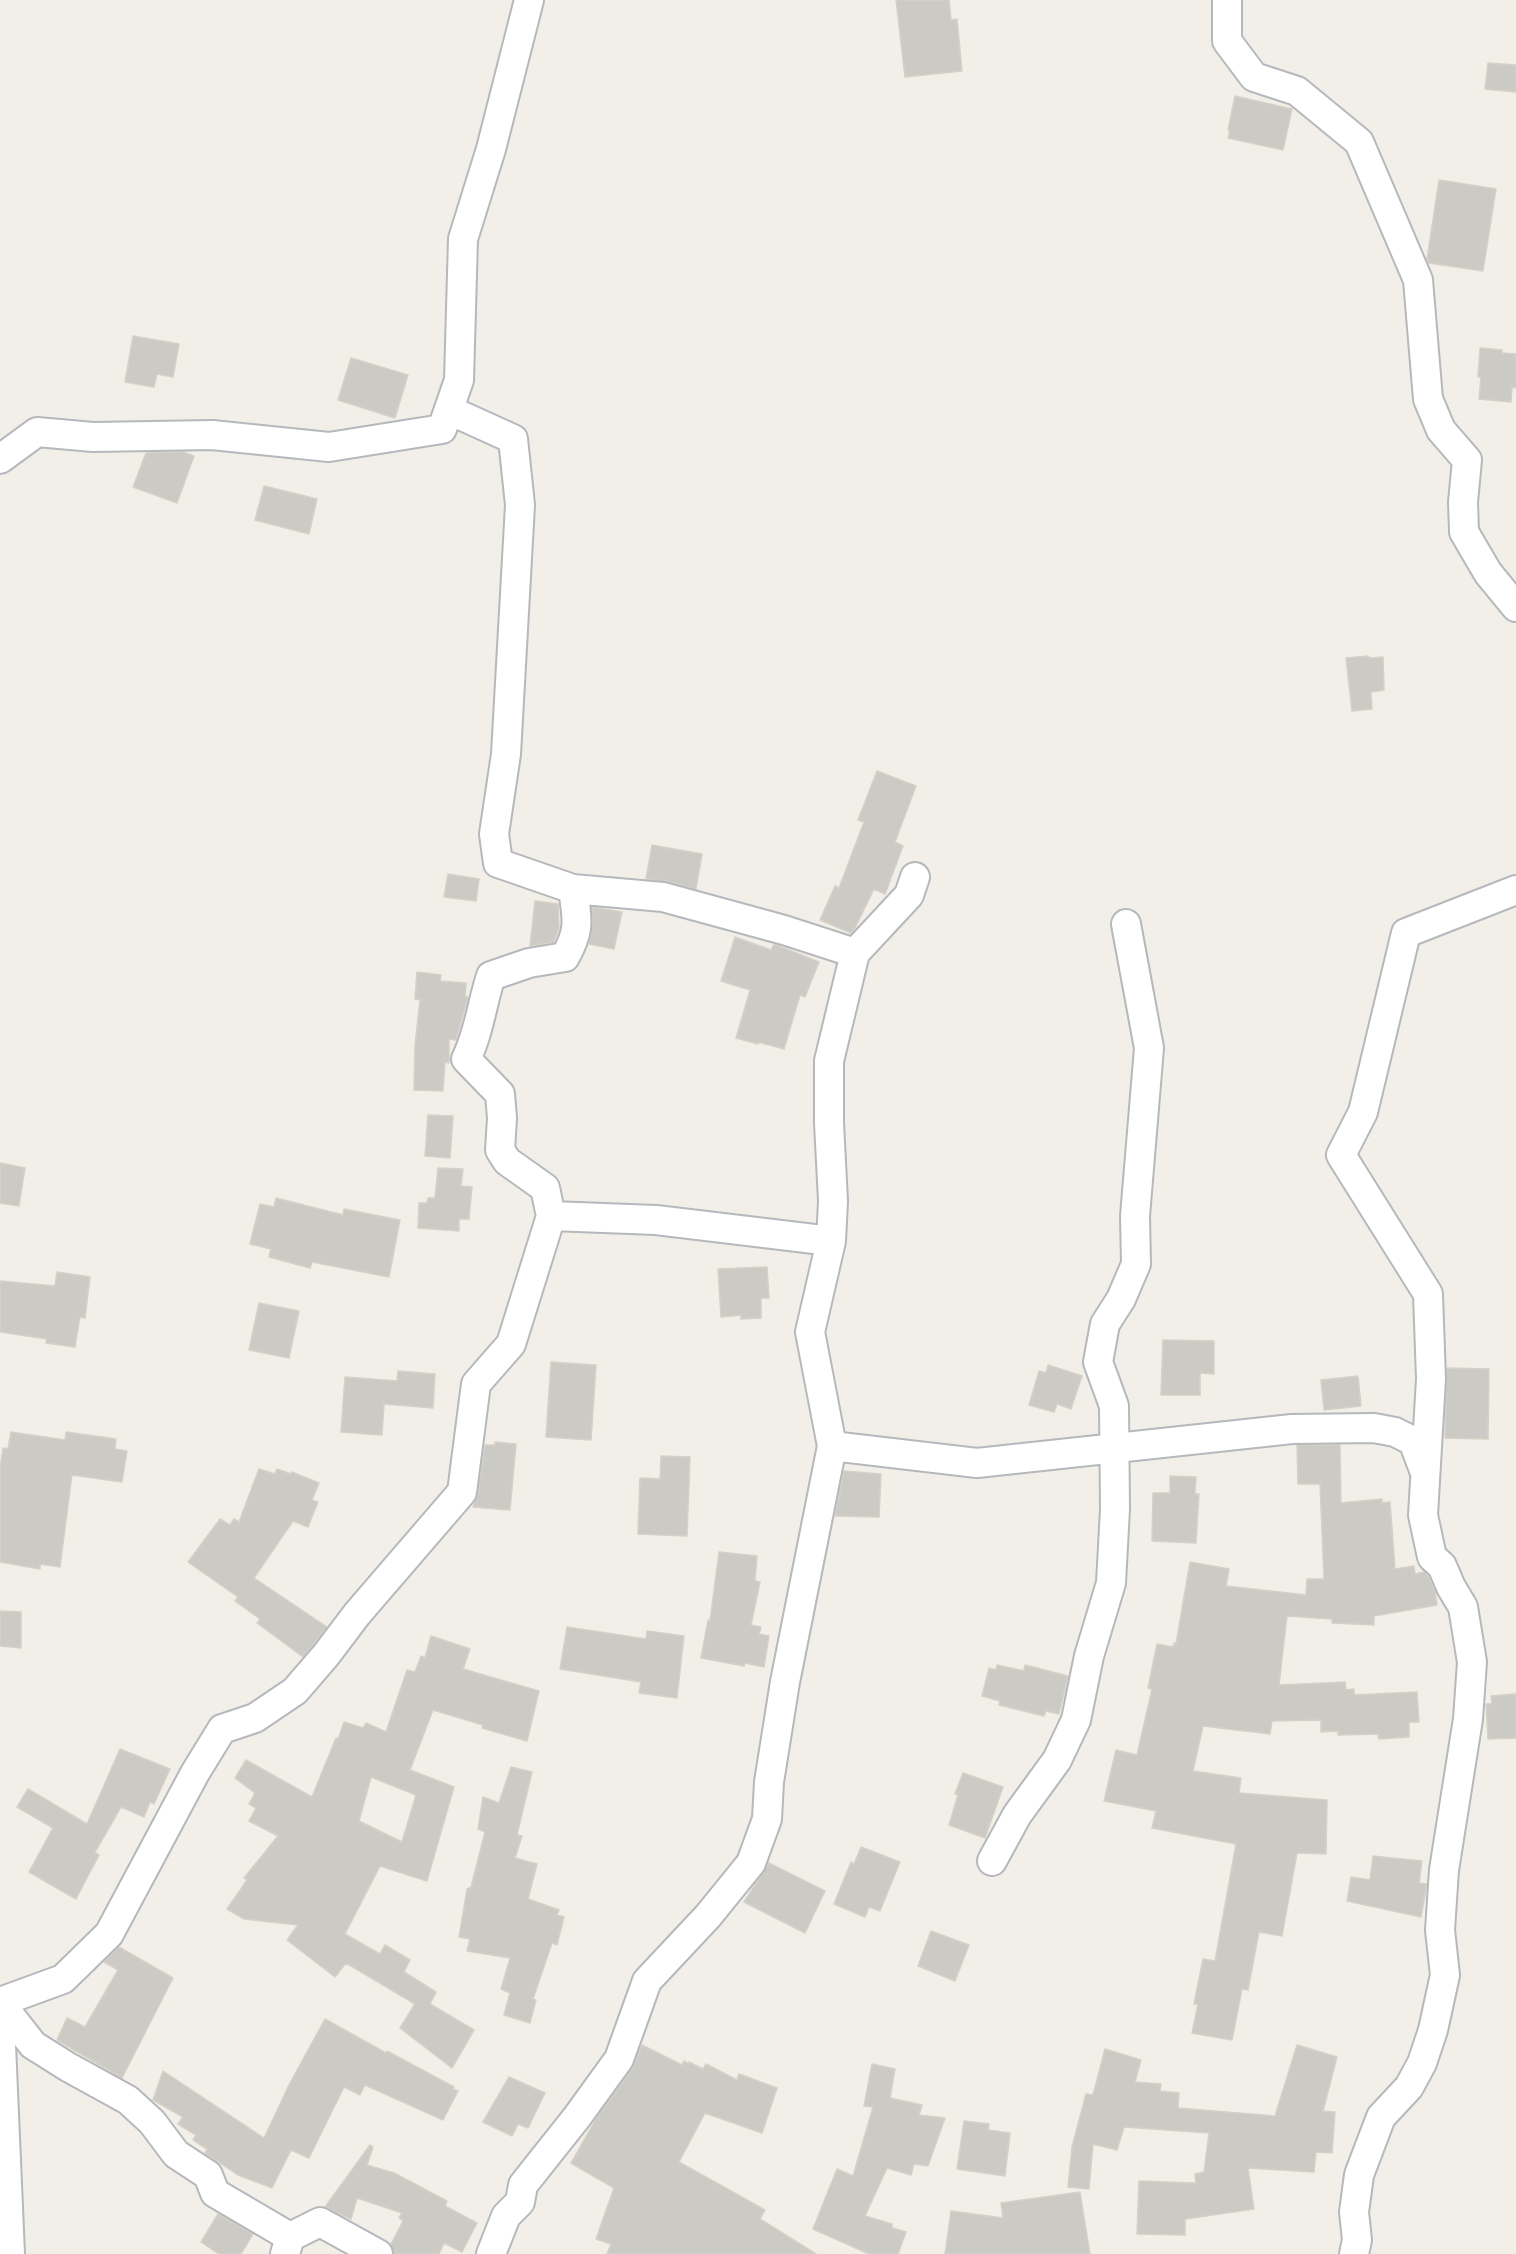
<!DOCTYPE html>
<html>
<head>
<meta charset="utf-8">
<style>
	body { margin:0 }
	canvas { display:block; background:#f1efe8 }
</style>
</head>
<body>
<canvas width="1516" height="2254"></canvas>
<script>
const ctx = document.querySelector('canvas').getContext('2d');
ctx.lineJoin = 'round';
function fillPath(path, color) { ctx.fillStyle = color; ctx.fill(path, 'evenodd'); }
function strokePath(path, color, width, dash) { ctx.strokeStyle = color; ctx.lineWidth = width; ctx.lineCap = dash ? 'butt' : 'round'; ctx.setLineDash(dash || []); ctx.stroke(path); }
const building = new Path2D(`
	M 896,0 L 949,0 L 951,20 L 957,19 L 962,71 L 905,77 Z
	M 1488,63 L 1516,65 L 1516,92 L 1485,89 Z
	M 1235,96 L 1292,109 L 1283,150 L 1228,138 L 1230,130 L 1228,130 Z
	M 1439,180 L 1496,189 L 1483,271 L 1429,263 L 1427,259 Z
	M 133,336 L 179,344 L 173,377 L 157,374 L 154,387 L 125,382 Z
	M 1480,348 L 1502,350 L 1502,353 L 1516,354 L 1516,388 L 1512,387 L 1511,402 L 1479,399 L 1481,377 L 1478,377 Z
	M 351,358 L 408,375 L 395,418 L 338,400 Z
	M 183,452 L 194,456 L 177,503 L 133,487 L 146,453 Z
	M 264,486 L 317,499 L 309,534 L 255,520 Z
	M 1368,656 L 1370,658 L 1383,657 L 1384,690 L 1371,692 L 1372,709 L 1352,711 L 1346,658 Z
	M 877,771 L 916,786 L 895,842 L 903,846 L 885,894 L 874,889 L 855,928 L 851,933 L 820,920 L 835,886 L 839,888 L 864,822 L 858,820 Z
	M 652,845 L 702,854 L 696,889 L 667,881 L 646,879 Z
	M 448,874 L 479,879 L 476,901 L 444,897 Z
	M 535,901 L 558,904 L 559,928 L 554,942 L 530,946 Z
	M 592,907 L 622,912 L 614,949 L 589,944 L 593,926 Z
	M 735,937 L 771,950 L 774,944 L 819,962 L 805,997 L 800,995 L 784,1049 L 758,1042 L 758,1044 L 736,1038 L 750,990 L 721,981 Z
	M 417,972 L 441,975 L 440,981 L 466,983 L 465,997 L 468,997 L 456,1040 L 449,1039 L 449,1063 L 445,1062 L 443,1091 L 414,1090 L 415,1045 L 420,1000 L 415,999 Z
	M 428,1115 L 453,1116 L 450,1158 L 425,1156 Z
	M 0,1163 L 25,1168 L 19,1206 L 0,1203 Z
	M 438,1168 L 463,1169 L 461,1186 L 472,1187 L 469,1219 L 459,1219 L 459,1231 L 418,1228 L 419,1203 L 427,1203 L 428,1198 L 435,1198 Z
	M 276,1198 L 343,1215 L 344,1209 L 400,1220 L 389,1277 L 312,1262 L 310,1268 L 269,1257 L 271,1249 L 250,1244 L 260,1204 L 274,1207 Z
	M 767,1267 L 769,1298 L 761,1298 L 761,1318 L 741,1319 L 741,1315 L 721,1317 L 718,1269 Z
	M 57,1272 L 90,1277 L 85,1318 L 80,1317 L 75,1347 L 46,1343 L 47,1339 L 0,1332 L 0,1281 L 55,1286 Z
	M 259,1303 L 299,1311 L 289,1358 L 249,1350 Z
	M 1163,1340 L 1214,1341 L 1214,1374 L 1200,1373 L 1200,1395 L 1161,1395 Z
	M 551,1362 L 596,1365 L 591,1440 L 546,1437 Z
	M 1048,1365 L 1082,1376 L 1071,1409 L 1057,1404 L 1054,1412 L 1029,1405 L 1039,1371 L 1046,1373 Z
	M 1447,1368 L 1489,1369 L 1488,1439 L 1445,1438 Z
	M 398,1371 L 435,1374 L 433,1408 L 384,1404 L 382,1435 L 341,1432 L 345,1377 L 397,1381 Z
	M 1358,1376 L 1361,1406 L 1324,1410 L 1321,1380 Z
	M 11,1432 L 65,1440 L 66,1432 L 116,1439 L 115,1449 L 127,1451 L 122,1482 L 72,1475 L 60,1567 L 40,1564 L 40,1569 L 0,1562 L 0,1468 L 3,1448 L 8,1449 Z
	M 495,1442 L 516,1444 L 510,1510 L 473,1507 L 478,1494 L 485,1445 L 495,1445 Z
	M 1297,1445 L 1340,1445 L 1341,1503 L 1382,1499 L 1382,1503 L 1390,1502 L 1395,1569 L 1414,1566 L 1415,1574 L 1424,1572 L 1428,1576 L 1435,1591 L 1437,1605 L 1374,1616 L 1374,1625 L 1332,1623 L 1332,1619 L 1287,1616 L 1279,1685 L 1345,1682 L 1346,1690 L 1354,1689 L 1354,1695 L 1417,1692 L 1419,1722 L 1409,1722 L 1409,1737 L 1379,1739 L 1378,1734 L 1338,1735 L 1338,1731 L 1321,1732 L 1321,1720 L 1272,1721 L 1270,1734 L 1203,1726 L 1193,1771 L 1241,1778 L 1239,1793 L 1327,1800 L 1326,1854 L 1297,1853 L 1282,1936 L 1259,1932 L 1248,1990 L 1242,1989 L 1232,2040 L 1192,2033 L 1198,2004 L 1194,2004 L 1203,1959 L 1215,1961 L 1236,1844 L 1152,1828 L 1156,1811 L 1104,1801 L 1116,1750 L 1137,1755 L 1152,1689 L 1148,1688 L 1157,1644 L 1173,1647 L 1174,1643 L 1176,1644 L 1190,1562 L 1229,1569 L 1226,1586 L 1306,1595 L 1307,1579 L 1324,1579 L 1320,1484 L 1298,1484 Z
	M 661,1456 L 690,1457 L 687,1536 L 638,1534 L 640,1478 L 660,1479 Z
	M 259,1469 L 275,1474 L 277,1469 L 291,1474 L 292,1472 L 319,1483 L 312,1500 L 318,1502 L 308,1527 L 293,1521 L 254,1578 L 327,1627 L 303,1657 L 257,1623 L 260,1619 L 235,1601 L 238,1597 L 188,1562 L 220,1519 L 230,1525 L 234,1519 L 239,1522 Z
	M 844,1471 L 881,1474 L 879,1517 L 835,1516 Z
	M 1170,1476 L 1196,1477 L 1195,1494 L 1199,1494 L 1196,1543 L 1152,1541 L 1153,1493 L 1170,1493 Z
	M 719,1552 L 757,1556 L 755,1581 L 760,1582 L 751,1625 L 761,1627 L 759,1634 L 769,1636 L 764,1667 L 745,1663 L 744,1666 L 701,1658 L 708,1620 L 710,1621 Z
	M 0,1611 L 21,1612 L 21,1648 L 0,1646 Z
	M 567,1627 L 646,1639 L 647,1631 L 684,1636 L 677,1698 L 639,1693 L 641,1682 L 560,1669 Z
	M 431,1636 L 470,1649 L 463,1669 L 539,1691 L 527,1741 L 482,1728 L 483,1725 L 433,1710 L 410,1770 L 454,1787 L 427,1881 L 380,1866 L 345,1934 L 380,1954 L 385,1945 L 410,1960 L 404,1972 L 436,1992 L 430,2004 L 474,2030 L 452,2068 L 400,2028 L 415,2004 L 346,1963 L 335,1977 L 287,1940 L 298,1925 L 244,1919 L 227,1909 L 247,1880 L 244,1878 L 278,1836 L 249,1821 L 256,1808 L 249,1804 L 255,1793 L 235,1778 L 246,1760 L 312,1797 L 336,1738 L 338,1739 L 344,1722 L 363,1728 L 366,1723 L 386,1732 L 407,1670 L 415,1672 L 421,1656 L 425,1658 ZM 371,1777 L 416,1795 L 402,1842 L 359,1821 Z
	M 997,1665 L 1024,1671 L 1025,1665 L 1068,1676 L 1059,1714 L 1046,1711 L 1044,1716 L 999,1705 L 1000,1701 L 982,1696 L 989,1668 L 996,1670 Z
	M 1516,1694 L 1516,1738 L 1488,1739 L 1486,1704 L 1492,1704 L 1491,1696 Z
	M 120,1749 L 170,1769 L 154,1804 L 150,1802 L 144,1817 L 121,1807 L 95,1852 L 99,1855 L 76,1899 L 29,1872 L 53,1828 L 17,1807 L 28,1789 L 87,1824 Z
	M 511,1767 L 532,1772 L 517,1835 L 522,1836 L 515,1858 L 537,1864 L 528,1899 L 559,1910 L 557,1915 L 564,1917 L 557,1945 L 552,1943 L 533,1999 L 536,2000 L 530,2023 L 504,2015 L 510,1993 L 501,1989 L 510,1958 L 467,1951 L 470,1939 L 459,1937 L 467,1889 L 471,1887 L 485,1832 L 478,1829 L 483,1797 L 499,1803 Z
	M 963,1773 L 1003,1787 L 985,1838 L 949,1825 L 958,1795 L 955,1794 Z
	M 861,1847 L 900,1862 L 880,1911 L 869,1907 L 865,1917 L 834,1904 L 851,1862 L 854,1864 Z
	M 1373,1856 L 1422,1861 L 1419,1883 L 1427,1884 L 1421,1917 L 1347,1901 L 1351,1877 L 1370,1880 Z
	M 769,1863 L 825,1891 L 805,1933 L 744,1902 Z
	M 931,1931 L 969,1945 L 955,1981 L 918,1966 Z
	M 119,1947 L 173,1978 L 122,2078 L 57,2040 L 67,2018 L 85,2027 L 118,1970 L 104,1962 Z
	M 325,2019 L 386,2053 L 387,2051 L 454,2087 L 453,2089 L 458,2091 L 443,2120 L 365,2085 L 360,2095 L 344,2087 L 309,2158 L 291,2150 L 272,2188 L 238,2175 L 205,2153 L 207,2149 L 193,2140 L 196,2135 L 178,2124 L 183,2117 L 153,2100 L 163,2071 L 264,2138 L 290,2083 Z
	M 642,2045 L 682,2065 L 684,2061 L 689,2064 L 689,2062 L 703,2069 L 706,2064 L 737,2080 L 739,2074 L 777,2088 L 762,2133 L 705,2113 L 679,2162 L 765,2210 L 760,2219 L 816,2254 L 607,2254 L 611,2244 L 596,2239 L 614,2188 L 571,2163 L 596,2119 L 633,2068 Z
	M 1297,2045 L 1337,2057 L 1323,2111 L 1335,2112 L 1332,2153 L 1316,2152 L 1314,2172 L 1248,2168 L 1254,2209 L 1185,2219 L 1185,2235 L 1137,2234 L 1139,2181 L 1196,2183 L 1195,2174 L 1204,2172 L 1209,2133 L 1124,2127 L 1117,2150 L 1093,2144 L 1089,2189 L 1068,2187 L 1072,2147 L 1086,2094 L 1093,2095 L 1105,2049 L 1141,2060 L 1135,2082 L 1161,2084 L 1160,2091 L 1179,2093 L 1178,2108 L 1275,2116 Z
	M 872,2064 L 895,2069 L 890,2098 L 922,2105 L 919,2115 L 945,2118 L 928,2166 L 914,2164 L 911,2175 L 887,2168 L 865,2216 L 892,2224 L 892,2228 L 906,2232 L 898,2254 L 869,2254 L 813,2229 L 837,2169 L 853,2176 L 873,2107 L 864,2106 Z
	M 509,2077 L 545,2093 L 528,2128 L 518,2124 L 512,2136 L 483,2122 Z
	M 964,2121 L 989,2124 L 988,2130 L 1010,2133 L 1005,2176 L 957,2169 Z
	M 370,2145 L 373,2147 L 367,2165 L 394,2173 L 447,2201 L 445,2206 L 477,2223 L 462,2252 L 444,2243 L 439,2254 L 394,2254 L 391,2244 L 403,2221 L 399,2218 L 402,2213 L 357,2198 L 351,2219 L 325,2207 Z
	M 1080,2192 L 1090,2254 L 945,2254 L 951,2211 L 1003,2218 L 1001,2203 Z
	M 218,2214 L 253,2234 L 241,2254 L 219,2254 L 201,2242 Z`);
fillPath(building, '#cccac5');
strokePath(building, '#d6d1c6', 1.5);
const street = new Path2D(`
	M 1227,0 L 1227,41 L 1254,77 L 1297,91 L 1359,142 L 1418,280 L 1428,399 L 1441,430 L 1467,460 L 1463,502 L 1464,532 L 1488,573 L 1516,607
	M 449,410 L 513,439 L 520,505 L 506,754 L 494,834 L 498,863 L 573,889 L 663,897 L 784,930 L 855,953
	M 0,459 L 37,432 L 93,437 L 212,435 L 329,447 L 442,429 L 459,380 L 463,239 L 491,149 L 529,0
	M 573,889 C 577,919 581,929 565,957 L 529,963 L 491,976 C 482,1003 479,1033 466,1059 L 500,1094 L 502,1118 L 500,1150 L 507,1161 L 545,1188 L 551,1216 L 656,1220 L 831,1241
	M 832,1446 L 977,1463 L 1292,1429 L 1374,1428 L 1395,1432 L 1413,1441 L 1424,1470
	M 992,1861 L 1017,1815 L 1057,1760 L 1076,1720 L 1089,1656 L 1111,1583 L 1115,1509 L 1114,1406 L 1098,1362 L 1105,1324 L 1121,1299 L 1136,1264 L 1135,1216 L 1149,1048 L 1126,924
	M 0,2002 L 63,1979 L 109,1934 L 195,1773 L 222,1729 L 255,1718 L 295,1691 L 326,1655 L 357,1614 L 462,1492 L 476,1384 L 511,1344 L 551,1216
	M 0,2003 L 33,2045 L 68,2067 L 128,2100 L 152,2122 L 176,2154 L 208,2175 L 215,2193 L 290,2237 L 285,2254
	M 0,2021 L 10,2254
	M 290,2237 L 320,2222 L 378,2254
	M 491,2254 L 506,2216 L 520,2202 L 523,2185 L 577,2117 L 619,2059 L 647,1981 L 708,1916 L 751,1863 L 767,1819 L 769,1782 L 785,1682 L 832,1446 L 810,1332 L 831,1241 L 833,1201 L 829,1123 L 829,1061 L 855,953 L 909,895 L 915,877
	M 1354,2254 L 1357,2240 L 1354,2212 L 1359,2175 L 1381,2117 L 1409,2087 L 1422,2063 L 1433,2030 L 1445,1975 L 1440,1930 L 1444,1870 L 1468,1719 L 1472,1662 L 1463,1607 L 1451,1587 L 1442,1566 L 1432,1557 L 1423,1515 L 1431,1379 L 1428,1294 L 1341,1155 L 1363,1112 L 1406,933 L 1516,890`);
strokePath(street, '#b5b8bc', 32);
strokePath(street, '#fff', 28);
</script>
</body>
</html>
